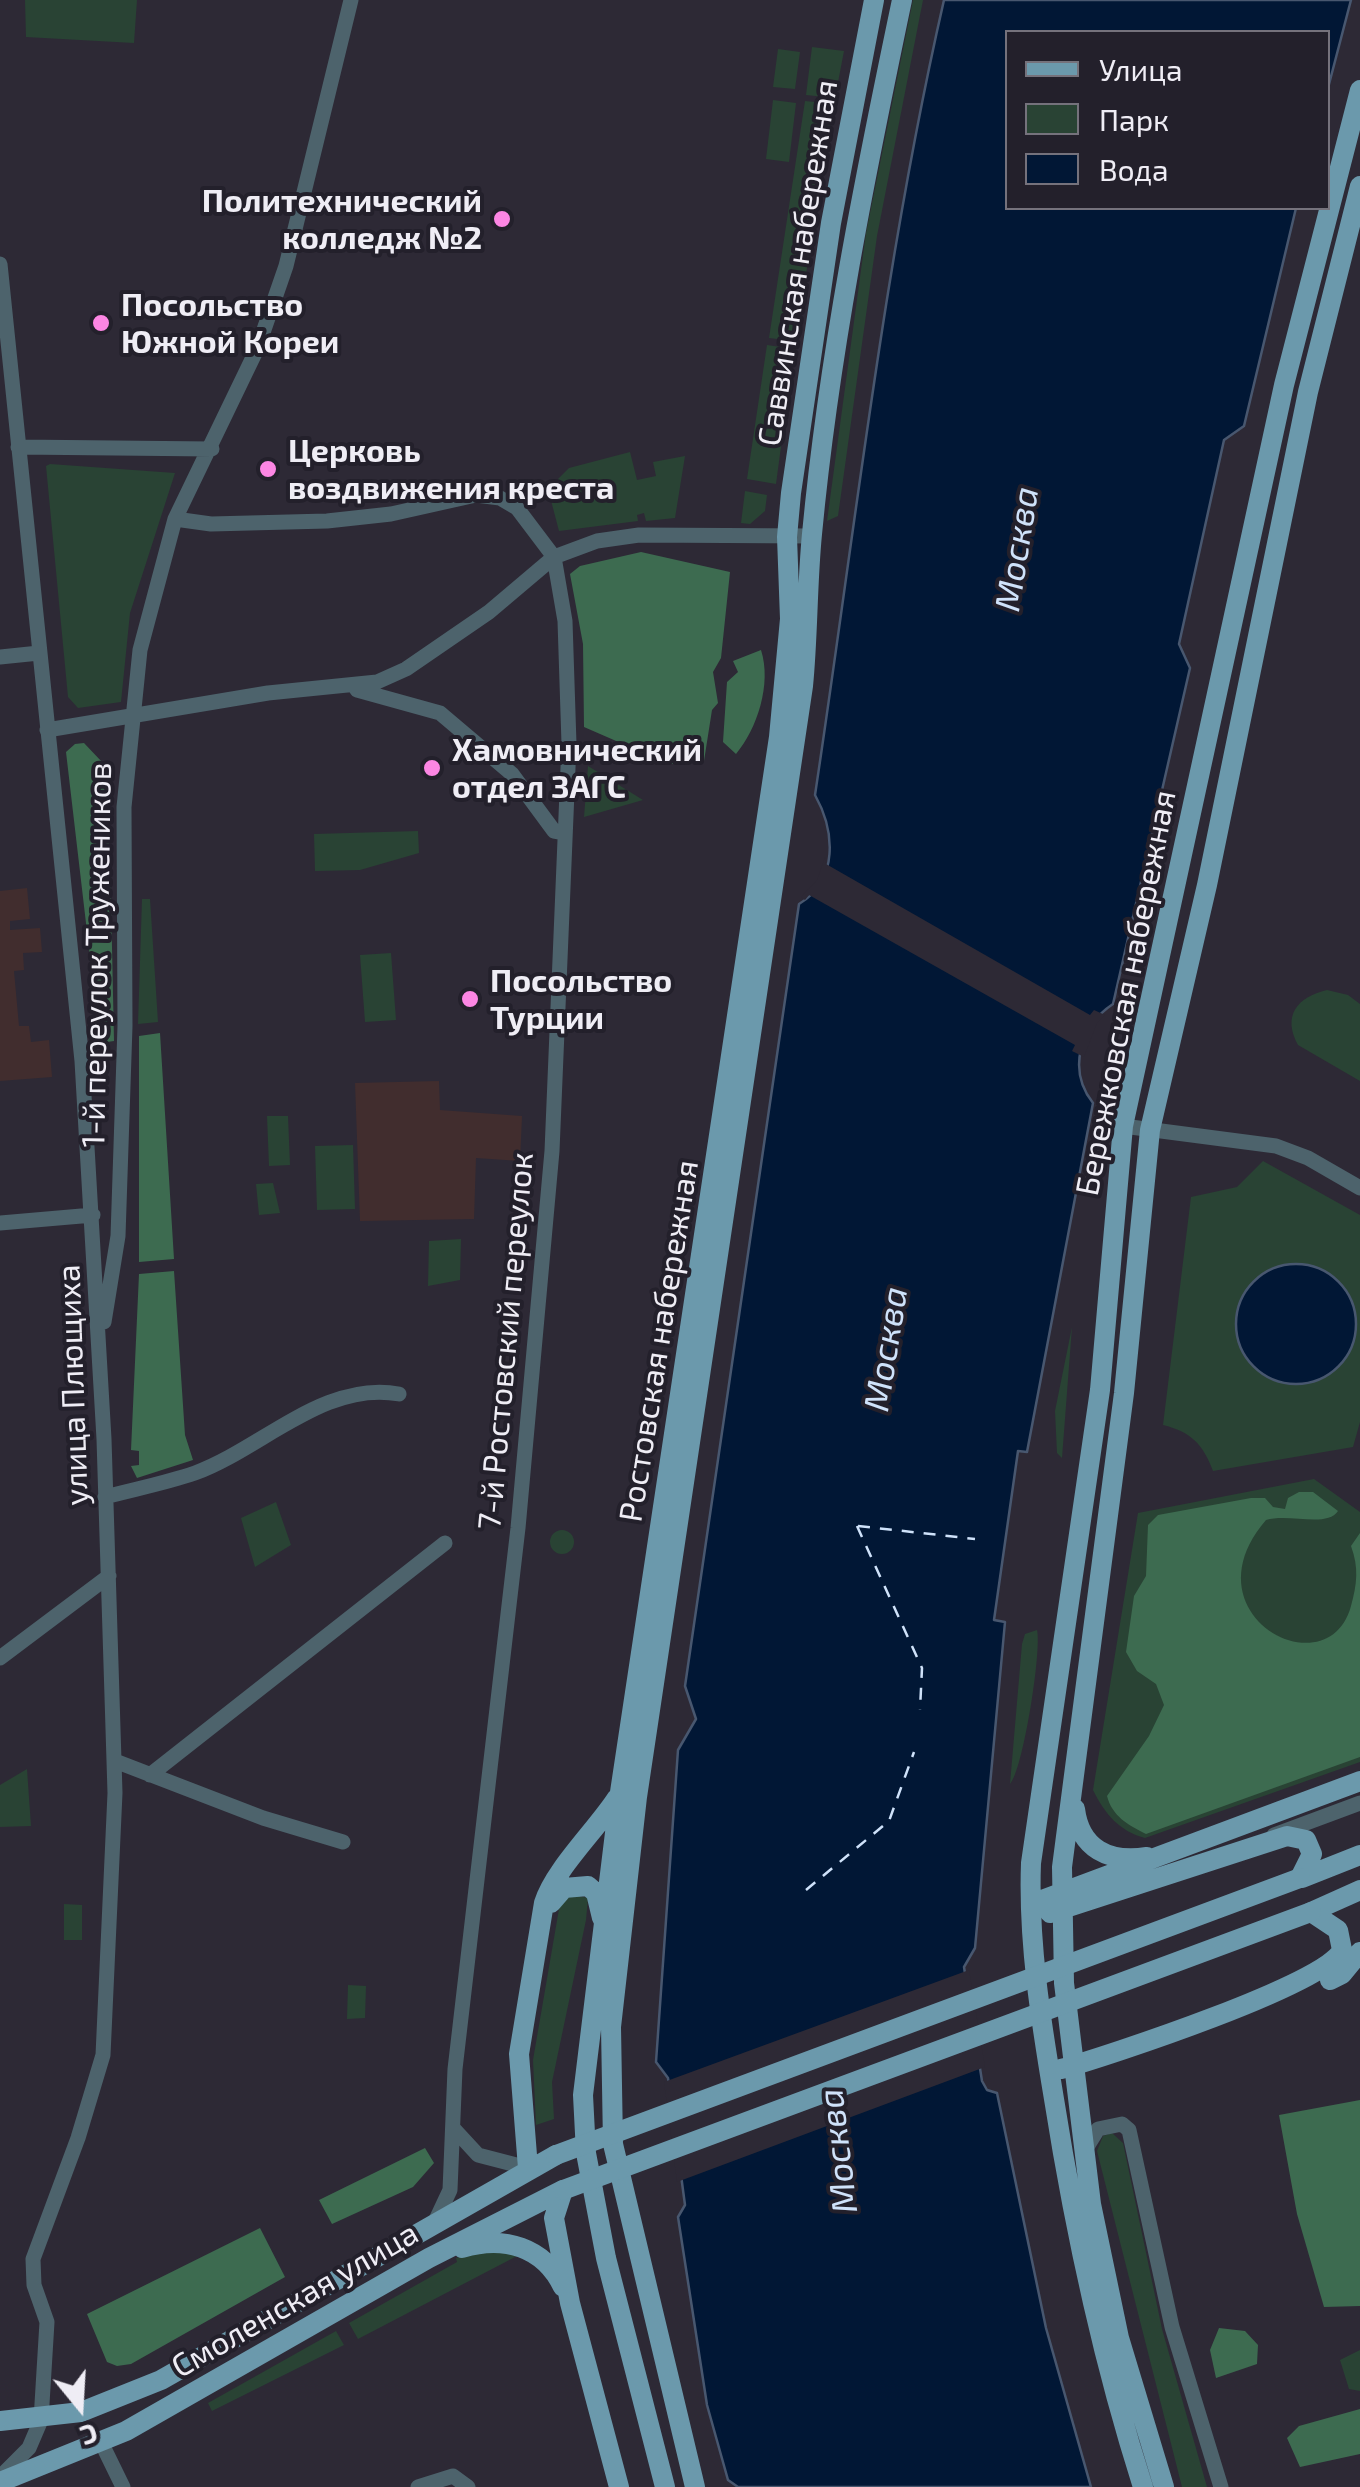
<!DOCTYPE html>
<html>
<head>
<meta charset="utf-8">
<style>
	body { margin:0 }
	#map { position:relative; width:1360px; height:2487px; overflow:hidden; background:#2d2935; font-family:"Exo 2",sans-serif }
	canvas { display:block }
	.legend { position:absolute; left:1005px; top:30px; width:325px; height:180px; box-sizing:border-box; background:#23202b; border:2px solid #75727c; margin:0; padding:12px 18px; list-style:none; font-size:30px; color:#efedf5 }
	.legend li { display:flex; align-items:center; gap:20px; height:50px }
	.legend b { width:50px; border:2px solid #75727c }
	.north { position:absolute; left:30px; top:2357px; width:100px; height:100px; -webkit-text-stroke:8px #23202b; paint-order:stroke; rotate:162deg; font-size:28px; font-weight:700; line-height:40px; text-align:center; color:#efedf5 }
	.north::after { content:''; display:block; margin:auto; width:35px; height:45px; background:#efedf5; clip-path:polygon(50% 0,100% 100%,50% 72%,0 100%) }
</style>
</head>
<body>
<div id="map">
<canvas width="1360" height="2487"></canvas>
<ul class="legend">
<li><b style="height:12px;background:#6b99ac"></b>Улица</li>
<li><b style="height:28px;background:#294334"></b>Парк</li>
<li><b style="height:28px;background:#011735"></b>Вода</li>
</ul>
<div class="north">С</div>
</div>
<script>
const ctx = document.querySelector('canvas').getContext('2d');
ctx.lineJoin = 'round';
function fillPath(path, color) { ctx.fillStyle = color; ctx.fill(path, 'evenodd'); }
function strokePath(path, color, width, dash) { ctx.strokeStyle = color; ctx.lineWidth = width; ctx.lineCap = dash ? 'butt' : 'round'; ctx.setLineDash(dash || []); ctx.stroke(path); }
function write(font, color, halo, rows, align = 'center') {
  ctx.font = font + ' "Exo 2",sans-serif'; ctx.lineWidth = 8; ctx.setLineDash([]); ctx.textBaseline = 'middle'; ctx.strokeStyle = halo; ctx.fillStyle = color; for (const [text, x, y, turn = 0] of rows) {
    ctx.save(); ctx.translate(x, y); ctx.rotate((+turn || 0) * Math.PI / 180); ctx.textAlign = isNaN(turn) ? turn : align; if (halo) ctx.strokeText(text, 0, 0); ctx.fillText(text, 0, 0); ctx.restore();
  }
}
fillPath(new Path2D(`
	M 27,888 L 30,919 L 10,921 L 10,930 L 40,928 L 42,952 L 23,953 L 24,970 L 14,971 L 19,1026 L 29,1026 L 31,1042 L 49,1040 L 52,1077 L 0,1081 L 0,891 Z
	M 439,1081 L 440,1110 L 522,1116 L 520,1161 L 476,1158 L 474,1219 L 360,1221 L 355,1083 Z`), '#412d2e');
fillPath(new Path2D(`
	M 25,0 L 137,0 L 134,43 L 26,37 Z
	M 913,0 L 923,0 L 877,236 L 838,516 L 827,521 L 866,233 Z
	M 812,47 L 844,51 L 835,98 L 806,95 Z
	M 778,49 L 800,52 L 795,89 L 773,87 Z
	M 773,100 L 796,103 L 789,162 L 766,159 Z
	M 805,101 L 834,104 L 795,341 L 769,338 Z
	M 767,345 L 794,349 L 776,484 L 747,479 Z
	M 630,452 L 637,480 L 656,476 L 653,462 L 685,456 L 675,518 L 646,521 L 644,513 L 637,515 L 638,521 L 559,531 L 548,489 L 569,468 Z
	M 50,464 L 175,473 L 130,613 L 121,702 L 78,708 L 68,697 L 46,466 Z
	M 745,491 L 767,495 L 765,511 L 750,524 L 741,523 Z
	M 588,766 L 643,800 L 584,817 Z
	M 418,831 L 419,853 L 360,870 L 315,871 L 314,834 Z
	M 142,899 L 150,899 L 158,1022 L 138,1024 Z
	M 391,953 L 396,1020 L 365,1022 L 360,955 Z
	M 1327,990 L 1348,995 L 1360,1004 L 1360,1081 L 1298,1045 C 1282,1016 1297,997 1327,990 Z
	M 267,1116 L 288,1116 L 290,1165 L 269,1166 Z
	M 353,1145 L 355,1209 L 317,1210 L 315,1146 Z
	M 1263,1161 L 1360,1215 L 1360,1422 L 1353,1447 L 1213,1471 C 1203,1444 1191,1432 1163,1425 L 1191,1197 L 1237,1187 Z
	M 273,1183 L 280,1213 L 259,1215 L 256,1184 Z
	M 461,1239 L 460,1280 L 428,1286 L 429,1241 Z
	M 1072,1327 L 1062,1458 L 1057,1453 L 1055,1411 Z
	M 1314,1479 L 1360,1512 L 1360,1762 L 1145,1838 C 1119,1831 1105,1814 1093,1790 L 1138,1513 Z
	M 276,1502 L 291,1545 L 255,1567 L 241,1518 Z
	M550 1542a12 12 0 1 1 24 0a12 12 0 1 1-24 0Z
	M 1037,1630 C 1042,1650 1023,1771 1010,1784 L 1022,1644 L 1025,1634 Z
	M 27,1769 L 31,1826 L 0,1827 L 0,1785 Z
	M 574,1895 L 588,1898 L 586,1920 L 552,2082 L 554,2119 L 536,2125 L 533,2060 L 559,1909 L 565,1898 Z
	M 64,1904 L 82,1905 L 82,1940 L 64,1940 Z
	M 348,1985 L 366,1986 L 365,2018 L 347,2019 Z
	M 1112,2133 L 1123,2143 L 1162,2329 L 1207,2487 L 1182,2487 L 1097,2151 L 1103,2136 Z
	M 490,2248 L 517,2256 L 358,2339 L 349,2323 L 457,2262 L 456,2258 Z
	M 336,2331 L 344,2345 L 212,2411 L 208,2403 Z
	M 1360,2350 L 1360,2391 L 1349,2389 L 1340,2360 Z`), '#294334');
fillPath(new Path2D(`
	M 641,552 L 730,572 L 721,658 L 713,672 L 718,703 L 712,710 L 704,761 L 669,764 L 584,727 L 583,644 L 570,574 L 580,566 Z
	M 761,650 C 772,684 757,729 736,754 L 723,742 L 727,682 L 738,672 L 733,661 Z
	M 84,743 L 102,762 L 110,853 L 114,1041 L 100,1043 L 66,752 L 75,744 Z
	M 160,1033 L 174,1259 L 139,1262 L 139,1036 Z
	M 174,1271 L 185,1435 L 193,1460 L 137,1478 L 131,1466 L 139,1465 L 139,1451 L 131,1450 L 139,1274 Z
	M 1299,1492 L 1313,1492 L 1338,1511 C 1327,1528 1289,1513 1266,1520 C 1184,1615 1328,1691 1351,1606 C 1357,1584 1359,1568 1351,1546 L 1360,1533 L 1360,1757 L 1146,1834 C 1128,1825 1112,1816 1107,1796 L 1149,1736 L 1164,1705 L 1156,1684 L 1137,1671 L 1126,1652 L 1134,1596 L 1146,1576 L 1148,1525 L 1158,1515 L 1251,1498 L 1265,1498 L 1273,1507 L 1285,1509 L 1288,1498 Z
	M 1360,2100 L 1360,2306 L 1324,2307 L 1297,2214 L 1279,2115 Z
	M 425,2148 L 434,2163 L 413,2187 L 332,2224 L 319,2200 Z
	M 260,2228 L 285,2277 L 131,2364 L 117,2366 L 107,2362 L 87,2314 Z
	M 1219,2328 L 1245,2331 L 1258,2345 L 1257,2364 L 1216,2378 L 1210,2350 Z
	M 1360,2409 L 1360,2454 L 1300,2467 L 1287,2438 L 1299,2426 Z`), '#3d6b50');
const water = new Path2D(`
	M 944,0 L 1351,0 L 1328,88 L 1328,32 L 1008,32 L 1008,208 L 1296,208 L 1244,426 L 1224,440 L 1179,644 L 1190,668 L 1113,1004 C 1080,1026 1067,1070 1093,1103 L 1027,1452 L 1018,1451 L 994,1620 L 1005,1622 L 975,1948 L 964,1967 L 982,2081 L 987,2090 L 997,2093 L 1046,2328 L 1091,2487 L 738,2487 L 728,2480 L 707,2405 L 678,2217 L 685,2205 L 668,2078 L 656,2062 L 678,1750 L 696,1719 L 685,1686 L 799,904 C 839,880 835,831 815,795 C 855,530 884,262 944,0 Z
	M1236 1324a60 60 0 1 1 120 0a60 60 0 1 1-120 0Z`);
fillPath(water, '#011735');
strokePath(water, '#48576f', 2.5);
fillPath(new Path2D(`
	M 825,857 L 826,864 L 1090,1015 L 1094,1010 L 1105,1015 L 1097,1023 L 1084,1057 L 1072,1051 L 1075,1045 L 809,895 L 805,900 L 801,897 L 817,880 Z
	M 969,1970 L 985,2067 L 677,2182 L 664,2082 Z`), '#2d2935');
strokePath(new Path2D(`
	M 857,1526 L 922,1668 L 920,1710
	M 858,1526 L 975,1539
	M 806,1890 L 889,1821 L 914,1752`), '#cfe2fa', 2.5, [12, 10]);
strokePath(new Path2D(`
	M 0,264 L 82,1061 L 104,1439 L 115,1793 L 103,2055 L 78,2138 L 33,2259 L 34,2285 L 47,2322 L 41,2420 L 29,2448 L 0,2477
	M 18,447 L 212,449
	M 175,519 L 211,524 L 327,521 L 391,514 L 476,495 L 500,498 L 517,508 L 554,557 L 565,621 L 569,744 L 552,1151 L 518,1528 L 455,2069 L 450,2190 L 435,2222
	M 0,657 L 39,653
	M 357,690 L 440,713 L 512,774 L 554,831 L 565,833
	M 47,730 L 268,693 L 377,682 L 406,669 L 489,612 L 554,557 L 597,541 L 639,535 L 812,536
	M 1123,1126 L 1276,1146 L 1308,1158 L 1360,1188
	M 0,1223 L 93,1215
	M 104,1322 L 118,1236 L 125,1026 L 124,807 L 140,650 L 175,519 L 258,347 L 286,266 L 351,0
	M 105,1497 C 135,1489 166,1483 195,1473 C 261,1449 325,1380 399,1394
	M 0,1658 L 109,1576
	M 115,1761 L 263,1818 L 343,1842
	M 150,1775 L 445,1543
	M 1274,1835 L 1360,1803
	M 454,2129 L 478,2155 L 528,2168
	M 1085,2150 L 1098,2129 L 1122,2124 L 1129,2130 L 1172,2327 L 1221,2487
	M 101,2442 L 123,2487
	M 418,2487 L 453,2476 L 468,2487`), '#4d636c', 15);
strokePath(new Path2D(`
	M 1075,1809 C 1080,1849 1109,1863 1147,1857
	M 1302,1878 L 1360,1855
	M 551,1903 L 564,1888 L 588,1886 L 596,1893 L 602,1918
	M 1031,1904 L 1360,1781
	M 1311,1912 L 1360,1890
	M 1050,1913 L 1287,1836 L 1306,1840 L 1312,1854 L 1300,1878
	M 1330,1980 L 1342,1974 L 1360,1952
	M 1061,2069 C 1105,2057 1329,1983 1342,1950 L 1338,1930 L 1311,1912
	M 528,2168 L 519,2054 L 544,1903 C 554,1870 597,1829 617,1798
	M 563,2190 L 554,2218 L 570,2303 L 619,2487
	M 462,2248 C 504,2235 544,2247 563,2287
	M 0,2421 L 81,2412 L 161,2380 L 556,2155
	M 0,2482 L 126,2431 L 429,2258 L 563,2190
	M 665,2487 L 606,2258 L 586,2153 L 583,2095 L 620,1792 L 779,737 L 790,619 L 787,537 L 791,493 L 831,223 L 874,0
	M 695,2487 L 613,2144 L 611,2027 L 637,1797 L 803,686 C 808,636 807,585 812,534 C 829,354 865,176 902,0
	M 1143,2487 C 1102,2359 1075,2232 1054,2099 C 1041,2021 1028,1942 1031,1863 L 1100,1390 L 1123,1126 L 1284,385 L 1360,90
	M 1164,2487 L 1119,2338 L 1091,2204 L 1064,1983 L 1062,1867 L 1124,1393 L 1150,1130 L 1207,885 L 1308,392 L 1360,186`), '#6b99ac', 20);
strokePath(new Path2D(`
	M 556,2155 L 1300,1878
	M 563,2190 L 1311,1912`), '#6b99ac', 20);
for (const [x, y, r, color] of [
	[502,219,10,"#fc86e3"],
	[101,323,10,"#fc86e3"],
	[268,469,10,"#fc86e3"],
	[432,768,10,"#fc86e3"],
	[470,999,10,"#fc86e3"]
]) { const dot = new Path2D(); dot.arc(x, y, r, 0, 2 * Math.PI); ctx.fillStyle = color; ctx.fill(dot); strokePath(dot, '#23202b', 4); }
write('bold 32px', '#efedf5', '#23202b', [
	["Политехнический",482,201,"right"],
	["колледж №2",482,238,"right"],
	["Посольство",121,305],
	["Южной Кореи",121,342],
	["Церковь",288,451],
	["воздвижения креста",288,488],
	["Хамовнический",452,750],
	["отдел ЗАГС",452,787],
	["Посольство",490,981],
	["Турции",490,1018]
], 'left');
write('32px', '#efedf5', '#23202b', [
	["Саввинская набережная",798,263,-81],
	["1-й переулок Тружеников",97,955,-89],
	["Бережковская набережная",1126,993,-79],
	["7-й Ростовский переулок",506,1341,-85],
	["Ростовская набережная",659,1341,-81],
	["улица Плющиха",73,1385,-92],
	["Смоленская улица",295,2300,-30]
]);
write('italic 35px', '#cfe2fa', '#23202b', [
	["Москва",1017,549,-81],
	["Москва",886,1349,-81],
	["Москва",838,2151,-97]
]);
</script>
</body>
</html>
